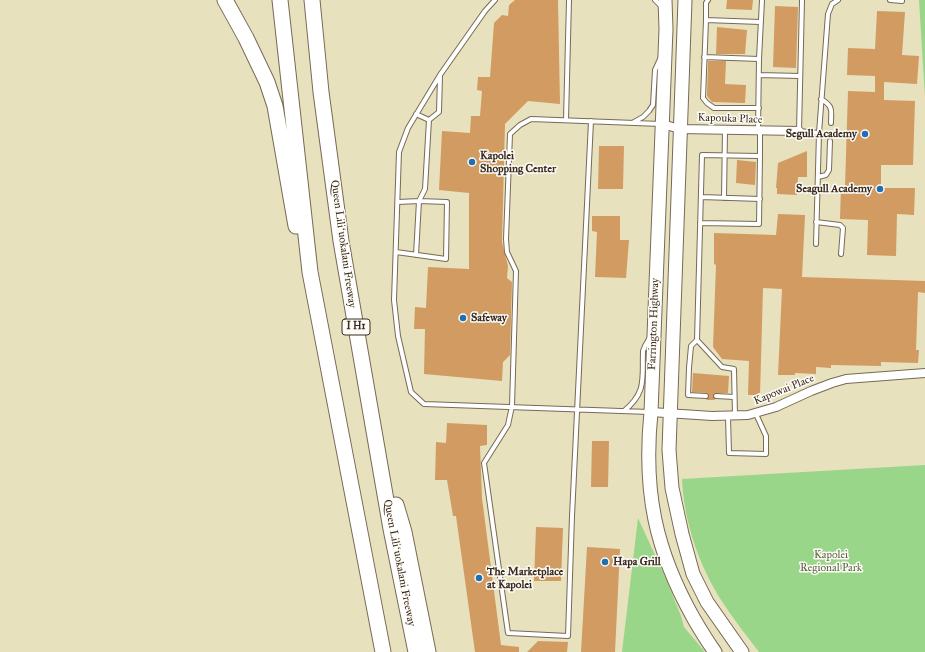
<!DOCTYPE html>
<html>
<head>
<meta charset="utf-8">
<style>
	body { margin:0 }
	canvas { display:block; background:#e7e1bd }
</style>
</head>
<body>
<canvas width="925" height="652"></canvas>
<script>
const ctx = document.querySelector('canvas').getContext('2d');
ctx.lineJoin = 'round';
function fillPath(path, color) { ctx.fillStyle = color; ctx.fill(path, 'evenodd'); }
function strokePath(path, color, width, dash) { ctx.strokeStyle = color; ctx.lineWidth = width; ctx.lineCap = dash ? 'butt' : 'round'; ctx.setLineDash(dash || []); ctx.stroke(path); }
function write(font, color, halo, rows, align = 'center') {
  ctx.font = font + ' "IM FELL Great Primer",serif'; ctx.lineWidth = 3; ctx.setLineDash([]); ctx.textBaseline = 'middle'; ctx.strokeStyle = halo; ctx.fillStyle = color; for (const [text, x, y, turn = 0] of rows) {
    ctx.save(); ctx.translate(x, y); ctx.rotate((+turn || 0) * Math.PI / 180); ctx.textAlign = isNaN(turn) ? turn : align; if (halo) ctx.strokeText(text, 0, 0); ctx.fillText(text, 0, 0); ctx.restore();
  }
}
fillPath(new Path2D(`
	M 919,0 L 925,0 L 925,97 Z
	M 925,465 L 925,652 L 759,652 C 747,636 734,620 723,603 C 699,566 684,522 682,479 Z
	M 638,518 L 666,579 L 681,616 L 684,627 L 705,652 L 622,652 Z`), '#99d68a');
fillPath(new Path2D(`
	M 515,0 L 558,0 L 560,104 L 528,101 L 505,124 L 502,242 L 508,266 L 507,278 L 512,282 L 510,355 L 503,362 L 502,381 L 424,374 L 425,329 L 414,329 L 415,307 L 426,308 L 428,267 L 469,269 L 469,193 L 439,190 L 442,131 L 470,133 L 471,116 L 480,116 L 482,91 L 477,90 L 478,77 L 490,77 L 494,23 L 502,15 L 508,16 L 509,5 Z
	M 727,0 L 753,0 L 752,10 L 726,9 Z
	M 775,6 L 798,7 L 796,68 L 773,67 Z
	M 877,11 L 905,12 L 902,55 L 919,56 L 917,84 L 884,82 L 884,100 L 915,101 L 913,165 L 881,165 L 881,188 L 915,188 L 914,215 L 897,214 L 896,256 L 867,255 L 868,220 L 840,219 L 841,187 L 845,187 L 848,91 L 875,92 L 875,76 L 847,75 L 848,48 L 875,49 Z
	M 717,27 L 747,30 L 745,54 L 716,54 Z
	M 708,61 L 726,61 L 725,84 L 746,85 L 745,103 L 712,102 L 707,96 Z
	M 599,146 L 624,146 L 623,189 L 598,189 Z
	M 807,151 L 807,177 L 798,177 L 797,195 L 777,194 L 777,188 L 776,188 L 778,163 Z
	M 737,160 L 756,162 L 755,185 L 736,183 Z
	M 778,214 L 805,215 L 802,277 L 925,281 L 925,293 L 918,292 L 916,350 L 919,350 L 918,363 L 881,362 L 881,366 L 831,365 L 831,368 L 816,367 L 816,374 L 795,373 L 795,375 L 778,375 L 782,289 L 763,288 L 760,395 L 748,395 L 749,361 L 722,359 L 713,347 L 716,265 L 714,264 L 714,233 L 776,235 Z
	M 592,216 L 620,216 L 620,240 L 629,240 L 626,278 L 595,277 L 597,232 L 592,231 Z
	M 693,373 L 729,376 L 728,393 L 714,393 L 713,396 L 715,400 L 706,400 L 709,397 L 708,393 L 692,392 Z
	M 447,423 L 487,425 L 487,445 L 480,446 L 482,498 L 501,645 L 519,647 L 519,652 L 475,652 L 456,516 L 453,516 L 447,480 L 435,480 L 436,442 L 446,443 Z
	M 592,441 L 609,441 L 608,487 L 591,487 Z
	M 536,527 L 563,528 L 561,581 L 534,581 Z
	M 587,547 L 620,549 L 615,652 L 581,652 Z
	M 538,641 L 568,642 L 567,652 L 527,652 Z`), '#d29b62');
const service = new Path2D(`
	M 495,0 L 485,11 L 440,75 L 408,128 L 399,152 L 394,300 L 398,336 L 411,392 L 424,404 L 649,412
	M 655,0 L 662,7
	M 802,0 L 799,131 L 819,133 L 816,244
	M 890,0 L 902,1
	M 706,20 L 706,3 L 708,0
	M 704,57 L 759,59
	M 759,75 L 800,76
	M 821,99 C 834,107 831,110 831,123
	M 759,108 L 714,108 L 707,103 L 703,98 L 706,20 L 760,22
	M 416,114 L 429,120 L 439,112 L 440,76
	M 566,120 L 569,0
	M 591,121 L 572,516 L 568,636 L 508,633 L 484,463 L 508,425 L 512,406 L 516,271 L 507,252 L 506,239 L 510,134 L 520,125 L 531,119 L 661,124
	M 634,122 L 643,117 L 649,111 L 653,105 L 655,70 L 660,59
	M 758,131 L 759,59 L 762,0
	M 819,133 L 828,14 L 832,4 L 838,0
	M 760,156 L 760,131
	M 818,177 L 826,175 L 829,170 L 830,141
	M 701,197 L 760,199
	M 724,198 L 725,130
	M 398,202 L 419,201 L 416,255
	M 816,222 L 840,225 L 843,228 L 841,254
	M 700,223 L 759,224 L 760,156 L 702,155 L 697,340 L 722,367 L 734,369 L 735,415
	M 396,252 L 446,259 L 447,202 L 419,201 L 425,189 L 429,120
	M 697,340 L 691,346 L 689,368 L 688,395 L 706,396
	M 716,396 L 734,397
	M 624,411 C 647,392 642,379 643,351 L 645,346 L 649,339
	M 728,416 L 729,453 L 766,454 L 766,436 L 756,414`);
const minor = new Path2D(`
	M 662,124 L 680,129 L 799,131
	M 651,412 L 712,416 L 748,415 L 776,407 L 811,391 L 832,383 L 846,379 L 925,373`);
const primary = new Path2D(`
	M 665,0 L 666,29 L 651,412 C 643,491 655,550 694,619 C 701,631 707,641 715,652
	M 685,0 L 669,450 L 672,488 L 682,534 L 693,574 L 707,602 L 742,652`);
const motorway = new Path2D(`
	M 225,0 L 246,38 L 267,82 L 275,106 L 296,226
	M 280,0 L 310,272 L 383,652
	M 312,0 L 321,92 L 341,241 L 391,529 L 416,652
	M 396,505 L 404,532 L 428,652`);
strokePath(service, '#776a56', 6);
strokePath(minor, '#776a56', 10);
strokePath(primary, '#776a56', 15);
strokePath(motorway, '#776a56', 17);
strokePath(service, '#fff', 4);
strokePath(minor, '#fff', 8);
strokePath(primary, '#fff', 13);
strokePath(motorway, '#fff', 15);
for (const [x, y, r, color] of [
	[865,134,4,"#1f6fb2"],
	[472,162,4,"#1f6fb2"],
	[880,189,4,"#1f6fb2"],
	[463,318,4,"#1f6fb2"],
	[605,562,4,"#1f6fb2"],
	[479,578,4,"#1f6fb2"]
]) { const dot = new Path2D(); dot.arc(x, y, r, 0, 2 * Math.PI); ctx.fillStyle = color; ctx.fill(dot); strokePath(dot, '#fdfcf7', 1.5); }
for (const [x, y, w] of [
	[356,327,28]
]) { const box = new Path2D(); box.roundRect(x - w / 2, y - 8, w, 16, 3); ctx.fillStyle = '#fdfcf7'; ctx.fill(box); strokePath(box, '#3b2a1e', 1); }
write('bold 10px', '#3b2a1e', null, [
	["I H1",356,327]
]);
write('11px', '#3b2a1e', '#fdfcf7', [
	["Kapouka Place",730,119,2],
	["Queen Liliʻuokalani Freeway",343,244,82],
	["Farrington Highway",654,324,-88],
	["Kapowai Place",784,390,-22],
	["Queen Liliʻuokalani Freeway",399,563,79]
]);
write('bold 11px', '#3b2a1e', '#fdfcf7', [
	["Segull Academy",857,134,"right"],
	["Kapolei",480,156],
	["Shopping Center",480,169],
	["Seagull Academy",872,189,"right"],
	["Safeway",471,318],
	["Hapa Grill",613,562],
	["The Marketplace",487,572],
	["at Kapolei",487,585]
], 'left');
write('11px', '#575e3e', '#fdfcf7', [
	["Kapolei",831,555],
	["Regional Park",831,568]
]);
</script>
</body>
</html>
